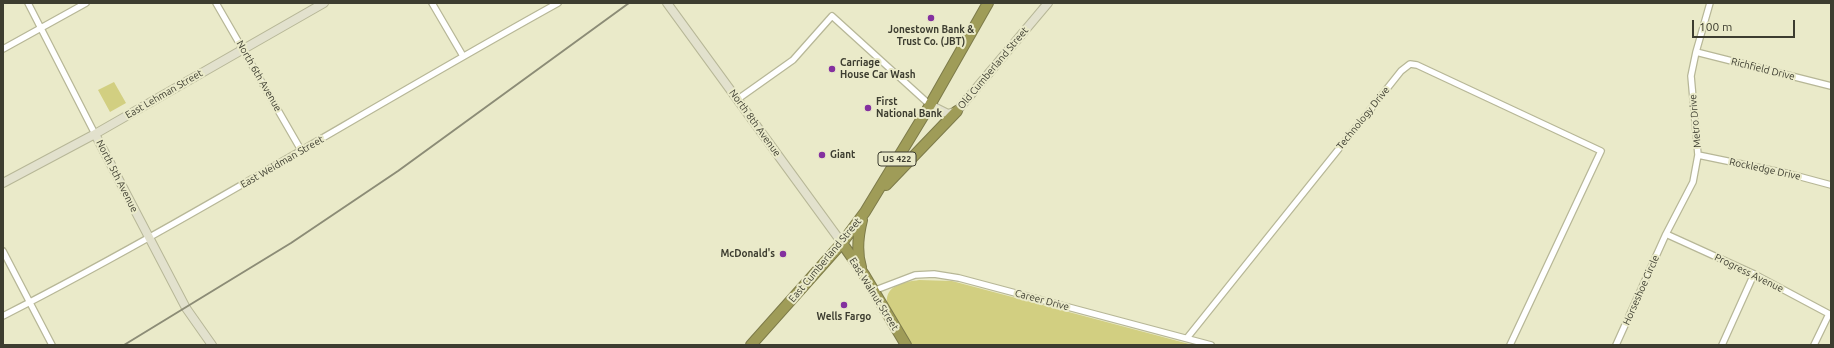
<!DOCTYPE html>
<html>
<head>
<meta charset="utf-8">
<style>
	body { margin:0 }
	#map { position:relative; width:1834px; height:348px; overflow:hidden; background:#eaeac9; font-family:Ubuntu,sans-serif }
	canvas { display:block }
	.frame { position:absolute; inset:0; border:4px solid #3d3d30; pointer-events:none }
	.scale { position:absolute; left:1692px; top:20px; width:103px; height:18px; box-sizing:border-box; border:2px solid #3d3d30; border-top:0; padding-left:5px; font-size:12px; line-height:14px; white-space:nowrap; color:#3d3d30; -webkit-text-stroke:3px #eaeac9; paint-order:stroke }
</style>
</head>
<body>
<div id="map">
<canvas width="1834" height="348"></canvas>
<div class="frame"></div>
<div class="scale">100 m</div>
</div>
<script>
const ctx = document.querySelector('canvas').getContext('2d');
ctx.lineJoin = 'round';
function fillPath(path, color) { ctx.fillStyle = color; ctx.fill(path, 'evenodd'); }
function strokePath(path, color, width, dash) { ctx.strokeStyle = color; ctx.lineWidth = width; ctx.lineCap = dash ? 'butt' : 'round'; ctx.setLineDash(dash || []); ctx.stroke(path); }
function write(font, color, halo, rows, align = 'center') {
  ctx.font = font + ' Ubuntu,sans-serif'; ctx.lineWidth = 4; ctx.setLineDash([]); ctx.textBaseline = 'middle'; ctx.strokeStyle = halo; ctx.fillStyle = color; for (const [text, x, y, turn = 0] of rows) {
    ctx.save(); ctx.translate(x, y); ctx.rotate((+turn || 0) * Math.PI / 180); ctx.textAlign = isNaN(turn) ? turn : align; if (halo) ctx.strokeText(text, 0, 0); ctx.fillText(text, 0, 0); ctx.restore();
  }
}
fillPath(new Path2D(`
	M 114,82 L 126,103 L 110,112 L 98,90 Z
	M 919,280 L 952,281 L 1193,345 L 911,345 L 887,303 C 885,285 905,282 919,280 Z`), '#d2cf81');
const street = new Path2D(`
	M 28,3 L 95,134
	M 216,3 L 301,150
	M 432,3 L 463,56
	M 3,49 L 86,3
	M 1696,52 L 1831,86
	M 738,99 L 793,60 L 832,16 L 930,105
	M 1698,155 L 1790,174 L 1831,185
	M 1666,234 L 1754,274 L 1831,315
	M 3,251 L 52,345
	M 873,291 L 915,275 L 934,274 L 959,278 L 1211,345
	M 3,316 C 192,219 372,106 558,3
	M 1187,338 L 1374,105 L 1401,71 L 1410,64 L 1417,65 L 1601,151 L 1510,345
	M 1616,345 L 1666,234 L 1693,182 L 1698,155 L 1691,76 L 1696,52 L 1710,3
	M 1722,345 L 1754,274
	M 1814,345 L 1829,314`);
const secondary = new Path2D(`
	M 667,3 L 842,243
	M 930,105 L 948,114 L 957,111 L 1048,3
	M 95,134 L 186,308 L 212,345
	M 3,183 L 95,134 L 324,3`);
const highway = new Path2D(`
	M 886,185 L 957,111
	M 842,243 L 865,276 L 906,345
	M 861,267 C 856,251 858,236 862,220
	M 751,345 L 842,243 L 865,212 L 930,105 L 988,3`);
strokePath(street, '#b7b797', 8);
strokePath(secondary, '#b7b797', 10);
strokePath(highway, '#7d7b4a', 12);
strokePath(street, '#fff', 5.5);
strokePath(secondary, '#e2e1cd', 8);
strokePath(highway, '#9f9c58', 10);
strokePath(new Path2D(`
	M 124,345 L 291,243 L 398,171 L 629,3`), '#8c8c76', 2);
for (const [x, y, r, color] of [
	[931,18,4,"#84309f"],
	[832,69,4,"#84309f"],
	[868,108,4,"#84309f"],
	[822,155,4,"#84309f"],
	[783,254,4,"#84309f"],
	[844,305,4,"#84309f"]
]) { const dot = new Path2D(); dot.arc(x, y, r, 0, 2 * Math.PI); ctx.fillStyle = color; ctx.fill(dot); strokePath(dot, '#eaeac9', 1.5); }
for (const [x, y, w] of [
	[897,159,38]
]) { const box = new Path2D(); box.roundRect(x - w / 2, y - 7, w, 14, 3); ctx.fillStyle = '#eaeac9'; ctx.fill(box); strokePath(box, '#3d3d30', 1); }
write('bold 9px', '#3d3d30', null, [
	["US 422",897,159]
]);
write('bold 10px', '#3d3d30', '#eaeac9', [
	["Jonestown Bank &",931,30,"center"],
	["Trust Co. (JBT)",931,42,"center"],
	["Carriage",840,63],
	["House Car Wash",840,75],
	["First",876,102],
	["National Bank",876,114],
	["Giant",830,155],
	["McDonald's",775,254,"right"],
	["Wells Fargo",844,317,"center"]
], 'left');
write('10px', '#3d3d30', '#eaeac9', [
	["Old Cumberland Street",993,68,-50],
	["Richfield Drive",1763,69,14],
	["North 6th Avenue",259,76,60],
	["East Lehman Street",164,94,-30],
	["Technology Drive",1363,118,-51],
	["Metro Drive",1695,121,-95],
	["North 8th Avenue",755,123,54],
	["East Weidman Street",282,162,-30],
	["Rockledge Drive",1765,169,12],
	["North 5th Avenue",117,176,63],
	["East Cumberland Street",825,260,-50],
	["Progress Avenue",1749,273,26],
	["Horseshoe Circle",1641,290,-66],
	["East Walnut Street",874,294,58],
	["Career Drive",1042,300,15]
]);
</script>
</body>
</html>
